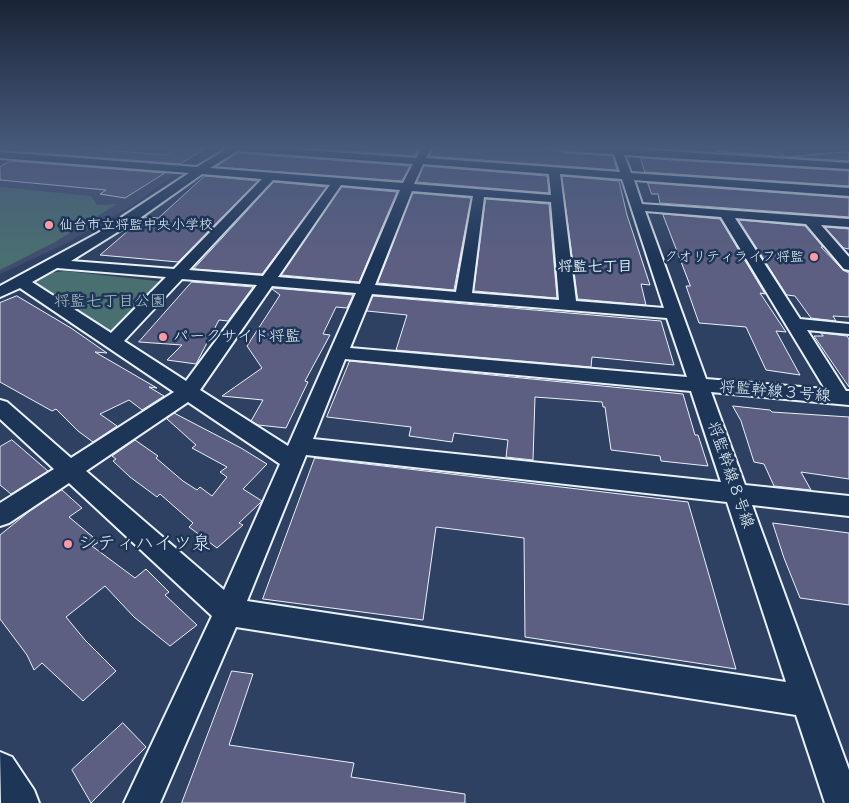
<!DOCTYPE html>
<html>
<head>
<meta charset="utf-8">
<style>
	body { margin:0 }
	canvas { display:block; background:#2f4163 }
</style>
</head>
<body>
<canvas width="849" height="803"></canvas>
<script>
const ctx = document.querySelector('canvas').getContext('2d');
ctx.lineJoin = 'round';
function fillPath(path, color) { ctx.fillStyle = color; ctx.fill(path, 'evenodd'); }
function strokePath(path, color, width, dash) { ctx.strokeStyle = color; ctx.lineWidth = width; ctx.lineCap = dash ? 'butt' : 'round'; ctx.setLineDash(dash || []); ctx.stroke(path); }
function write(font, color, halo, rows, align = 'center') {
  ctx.font = font + ' Itim,"Klee One",sans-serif'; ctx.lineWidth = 5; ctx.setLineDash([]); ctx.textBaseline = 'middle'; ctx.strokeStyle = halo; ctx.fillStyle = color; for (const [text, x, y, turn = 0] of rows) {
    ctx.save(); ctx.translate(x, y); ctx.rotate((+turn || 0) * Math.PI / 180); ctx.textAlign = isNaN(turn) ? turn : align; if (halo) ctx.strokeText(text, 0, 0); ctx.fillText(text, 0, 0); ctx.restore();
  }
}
fillPath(new Path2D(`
	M 0,152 L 182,169 L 131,206 L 65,244 L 0,274 Z`), '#404d6f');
fillPath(new Path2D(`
	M 0,187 L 91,196 L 97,205 L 117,204 L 55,242 L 0,270 Z
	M 65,271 L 165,282 L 122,328 L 108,331 L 31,282 L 50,273 Z`), '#4a6f71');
const building = new Path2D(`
	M 33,148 L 78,148 L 166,155 L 177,148 L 206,148 L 180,164 L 26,152 Z
	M 353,148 L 419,148 L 415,156 L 350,151 Z
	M 433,148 L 548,148 L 566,153 L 613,156 L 617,170 L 429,156 Z
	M 754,148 L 770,148 L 786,157 L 715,151 Z
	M 849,152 L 849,161 L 787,157 Z
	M 238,153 L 410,166 L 402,181 L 216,167 Z
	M 641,158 L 849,171 L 849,186 L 645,172 Z
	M 11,161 L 165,173 L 125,198 L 100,194 L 106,190 L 0,180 L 0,167 Z
	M 424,166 L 547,176 L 549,193 L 417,182 Z
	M 205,176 L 258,181 L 178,262 L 100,255 L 144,217 L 158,218 Z
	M 562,176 L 619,181 L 627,215 L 650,285 L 641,284 L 646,305 L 578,299 Z
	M 274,182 L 327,187 L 262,274 L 194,269 Z
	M 648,183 L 849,198 L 849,217 L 660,203 L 658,194 L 652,194 Z
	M 342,187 L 397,192 L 359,282 L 281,275 Z
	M 413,193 L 471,198 L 454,290 L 378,283 Z
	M 486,199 L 549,204 L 557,298 L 474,291 Z
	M 663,214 L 720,219 L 765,294 L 760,293 L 786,332 L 776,331 L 800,375 L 766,370 L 746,327 L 699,323 L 686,286 L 690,286 Z
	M 739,220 L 805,226 L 823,247 L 821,247 L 843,270 L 849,273 L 849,317 L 833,316 L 836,321 L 811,318 L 795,296 L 787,295 Z
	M 825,227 L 849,229 L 849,249 L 844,248 Z
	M 192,282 L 253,287 L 228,321 L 219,320 L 196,364 L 167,360 L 182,345 L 139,342 Z
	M 273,288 L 353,295 L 347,308 L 336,307 L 323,334 L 330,335 L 305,381 L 308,382 L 286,428 L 258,425 L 251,421 L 263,400 L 222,396 L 262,368 L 247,346 L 280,295 L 272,289 Z
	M 17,296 L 71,328 L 107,353 L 95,352 L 157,388 L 149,387 L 164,396 L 142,410 L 129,400 L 100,414 L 117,426 L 93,442 L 78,431 L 56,409 L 52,411 L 0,382 L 0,303 Z
	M 373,296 L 661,321 L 674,365 L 592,357 L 591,367 L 396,350 L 407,315 L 367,311 Z
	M 821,333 L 847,336 L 849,339 L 849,387 L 814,336 L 823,336 Z
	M 350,361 L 683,394 L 695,435 L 698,435 L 708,466 L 661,461 L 660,456 L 611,450 L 605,407 L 603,407 L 602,402 L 535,397 L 533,460 L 506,457 L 508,440 L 454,433 L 452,442 L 409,436 L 411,427 L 327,417 Z
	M 733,406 L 770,410 L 772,412 L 849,417 L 849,479 L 801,472 L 811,490 L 774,486 L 764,464 L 754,462 L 741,421 Z
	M 174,413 L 241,448 L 267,464 L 243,489 L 262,501 L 260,503 L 239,523 L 243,525 L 217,548 L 189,527 L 193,523 L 160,494 L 157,497 L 130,477 L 113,461 L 116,459 L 112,456 L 135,440 L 158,456 L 156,458 L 183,481 L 197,490 L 200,487 L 212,496 L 227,477 L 220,472 L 227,467 L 192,448 L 196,445 L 167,419 Z
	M 12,440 L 48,471 L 11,494 L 0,485 L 0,447 Z
	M 315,458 L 688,502 L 736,669 L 525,637 L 524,538 L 436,527 L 423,620 L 263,599 Z
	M 62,490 L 82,508 L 69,517 L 99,542 L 92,546 L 135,578 L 146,569 L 169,592 L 165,595 L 197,625 L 170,646 L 134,617 L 105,586 L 66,617 L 85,640 L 116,671 L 83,701 L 42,663 L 34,670 L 27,655 L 0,619 L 0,535 L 31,510 Z
	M 773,523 L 849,533 L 849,605 L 800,598 L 784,558 Z
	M 232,671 L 253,674 L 229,745 L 354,763 L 351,777 L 465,794 L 465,803 L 182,803 Z
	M 123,723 L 146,747 L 91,803 L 72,770 Z`);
fillPath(building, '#5d5f82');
strokePath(building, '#e8f1f8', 1);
const minor = new Path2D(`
	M 228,148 L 276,148 L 416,158 L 421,148 L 431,148 L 426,158 L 620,172 L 614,154 L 566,151 L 561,148 L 622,148 L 849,163 L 849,169 L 624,155 L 631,173 L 849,188 L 849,196 L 634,180 L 642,204 L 849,219 L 849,227 L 821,225 L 849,257 L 849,270 L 844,269 L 806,224 L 735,218 L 800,319 L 849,324 L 849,334 L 807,330 L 846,391 L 849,391 L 849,405 L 711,392 L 745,485 L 849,496 L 849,516 L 752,505 L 849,770 L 849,803 L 825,803 L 796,715 L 236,627 L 160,803 L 124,803 L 212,616 L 69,483 L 9,523 L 0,526 L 0,503 L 54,469 L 0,419 L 0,400 L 7,402 L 71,458 L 174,392 L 20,288 L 0,297 L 0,286 L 98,233 L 189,173 L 0,158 L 0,152 L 197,167 ZM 237,151 L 238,151 L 413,164 L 403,183 L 210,168 ZM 423,164 L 549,174 L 551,195 L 414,184 ZM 202,174 L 262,179 L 174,269 L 71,261 L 140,218 ZM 560,174 L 622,179 L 664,308 L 576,301 ZM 273,180 L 330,185 L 263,276 L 189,270 ZM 341,185 L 400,190 L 360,284 L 278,277 ZM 412,191 L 473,196 L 456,292 L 375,285 ZM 484,197 L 551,202 L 559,300 L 472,293 ZM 645,211 L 721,217 L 825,389 L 706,379 ZM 57,268 L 166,277 L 111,333 L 32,282 ZM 182,279 L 257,285 L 186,381 L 124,341 ZM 272,286 L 356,293 L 288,446 L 200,390 ZM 372,294 L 667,318 L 687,377 L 350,348 ZM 345,359 L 691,391 L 721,482 L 313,439 ZM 188,402 L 280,464 L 224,590 L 86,471 ZM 306,455 L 727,502 L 786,682 L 247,601 Z
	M 0,752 L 12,757 L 34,790 L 39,803 L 1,803 Z`);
strokePath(minor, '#e8f1f8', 4);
fillPath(minor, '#1d3557');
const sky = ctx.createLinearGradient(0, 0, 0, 260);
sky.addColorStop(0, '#1a2436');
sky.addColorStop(0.57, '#475a7c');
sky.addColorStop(1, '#475a7c00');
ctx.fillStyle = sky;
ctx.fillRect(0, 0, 849, 260);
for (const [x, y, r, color] of [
	[49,225,5,"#ff9aa2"],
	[814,257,5,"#ff9aa2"],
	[163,337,5,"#ff9aa2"],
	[68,544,5,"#ff9aa2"]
]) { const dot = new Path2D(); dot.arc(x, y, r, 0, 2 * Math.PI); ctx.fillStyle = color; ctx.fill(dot); strokePath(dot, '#1d3557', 2); }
write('14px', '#e8f1f8', '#1d3557', [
	["仙台市立将監中央小学校",59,225],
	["クオリティライフ将監",804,257,"right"]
], 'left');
write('bold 15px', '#e8f1f8', '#1d3557', [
	["将監七丁目",595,267]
]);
write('16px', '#b1c4c9', '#1d3557', [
	["将監七丁目公園",110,302]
]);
write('16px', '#e8f1f8', '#1d3557', [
	["パークサイド将監",173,337]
], 'left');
write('16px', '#e8f1f8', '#1d3557', [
	["将監幹線３号線",775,392,5],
	["将監幹線８号線",730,475,71]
]);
write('19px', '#e8f1f8', '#1d3557', [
	["シティハイツ泉",78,544]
], 'left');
</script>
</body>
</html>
